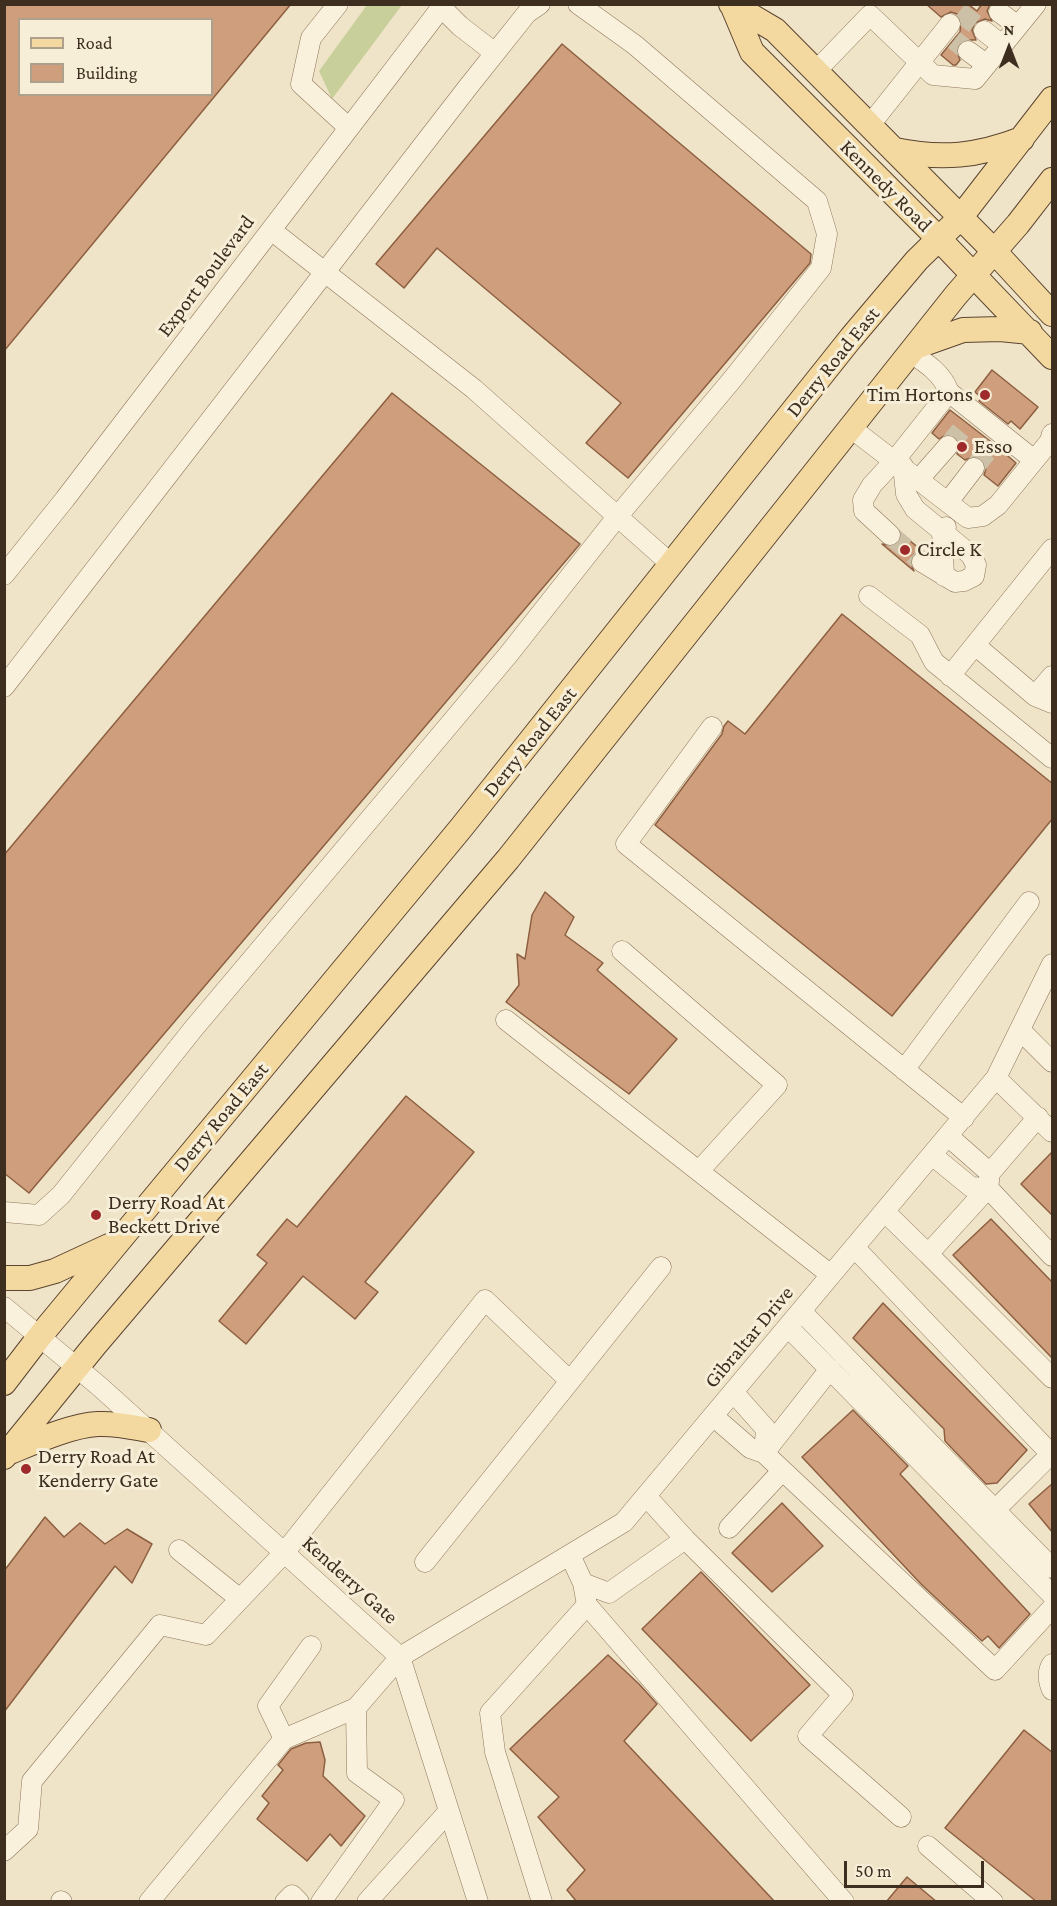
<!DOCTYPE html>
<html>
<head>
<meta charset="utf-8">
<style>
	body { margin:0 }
	#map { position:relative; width:1057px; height:1906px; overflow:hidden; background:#f0e4c8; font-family:"Crimson Pro",serif }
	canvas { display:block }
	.frame { position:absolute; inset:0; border:6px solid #3d2e20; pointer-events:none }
	.legend { position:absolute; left:18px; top:18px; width:195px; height:78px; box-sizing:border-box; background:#f7eed8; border:2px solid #ada18e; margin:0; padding:8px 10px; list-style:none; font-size:18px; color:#3d2e20 }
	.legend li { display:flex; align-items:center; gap:12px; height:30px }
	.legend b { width:30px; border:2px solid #ada18e }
	.north { position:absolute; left:979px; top:18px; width:60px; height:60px; -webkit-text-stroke:4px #f7eed8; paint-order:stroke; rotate:0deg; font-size:16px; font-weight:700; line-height:24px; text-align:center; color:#3d2e20 }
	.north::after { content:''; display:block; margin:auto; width:21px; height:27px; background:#3d2e20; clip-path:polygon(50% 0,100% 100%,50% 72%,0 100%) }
	.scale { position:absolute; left:844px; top:1861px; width:140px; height:27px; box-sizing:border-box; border:3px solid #3d2e20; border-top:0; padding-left:8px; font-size:18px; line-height:21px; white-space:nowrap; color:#3d2e20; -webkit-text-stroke:4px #f7eed8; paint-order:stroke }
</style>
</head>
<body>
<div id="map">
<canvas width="1057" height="1906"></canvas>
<div class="frame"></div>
<ul class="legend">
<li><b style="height:8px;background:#f3d9a0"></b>Road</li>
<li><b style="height:16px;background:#cf9f7d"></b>Building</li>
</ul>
<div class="north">N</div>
<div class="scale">50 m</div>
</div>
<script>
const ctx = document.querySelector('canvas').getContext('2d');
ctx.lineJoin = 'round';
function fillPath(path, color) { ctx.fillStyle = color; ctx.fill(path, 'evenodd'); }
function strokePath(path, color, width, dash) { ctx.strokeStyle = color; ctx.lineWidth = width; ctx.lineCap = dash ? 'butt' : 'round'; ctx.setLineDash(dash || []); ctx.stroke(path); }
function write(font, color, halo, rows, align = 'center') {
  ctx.font = font + ' "Crimson Pro",serif'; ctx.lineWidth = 6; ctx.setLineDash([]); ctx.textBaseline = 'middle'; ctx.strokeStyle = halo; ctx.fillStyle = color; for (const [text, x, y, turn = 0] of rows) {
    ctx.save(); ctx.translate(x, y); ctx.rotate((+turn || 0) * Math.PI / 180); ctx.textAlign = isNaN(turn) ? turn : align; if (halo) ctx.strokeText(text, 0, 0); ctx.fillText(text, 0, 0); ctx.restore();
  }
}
fillPath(new Path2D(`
	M 367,5 L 402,5 L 332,99 L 319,71 Z`), '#c9cf9b');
const building = new Path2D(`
	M 4,4 L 291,4 L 4,351 ZM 20,20 L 212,20 L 212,94 L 20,94 Z
	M 926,4 L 968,4 L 977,11 L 982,4 L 990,4 L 987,11 L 992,21 L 985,19 L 975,23 L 972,30 L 976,40 L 964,40 L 959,44 L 956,50 L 960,60 L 956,65 L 953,65 L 941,55 L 960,32 L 961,19 L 957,14 L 951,12 L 941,17 Z
	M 562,44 L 811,254 L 810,263 L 799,276 L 628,478 L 586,443 L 621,403 L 437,248 L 404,288 L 376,264 Z
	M 992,370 L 1038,407 L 1020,429 L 1011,421 L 1008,424 L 979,401 L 982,398 L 975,392 Z
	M 392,393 L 580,544 L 29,1193 L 4,1173 L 4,855 Z
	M 950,410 L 994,444 L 1016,463 L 998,486 L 984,475 L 986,469 L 982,459 L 975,456 L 965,460 L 957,454 L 959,443 L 955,437 L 945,435 L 939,439 L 932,433 Z
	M 902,534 L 921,550 L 916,552 L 912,556 L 910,562 L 914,571 L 882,544 L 894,546 L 899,543 Z
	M 842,614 L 1053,784 L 1053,818 L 892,1016 L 655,825 L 722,734 L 724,726 L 728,721 L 745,734 Z
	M 545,892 L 574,917 L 565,935 L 603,963 L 597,970 L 677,1039 L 629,1094 L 506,1002 L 519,985 L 517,954 L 525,959 L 532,915 Z
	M 406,1096 L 474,1152 L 365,1282 L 378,1292 L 355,1319 L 303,1276 L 246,1344 L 219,1321 L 267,1263 L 257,1255 L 287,1219 L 297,1227 Z
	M 1053,1151 L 1053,1216 L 1021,1184 Z
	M 991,1219 L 1053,1283 L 1053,1359 L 953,1255 Z
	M 883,1303 L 1027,1450 L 997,1483 L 986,1484 L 945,1441 L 944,1429 L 853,1338 Z
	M 853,1410 L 908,1466 L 900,1474 L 1030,1614 L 999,1648 L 988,1636 L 982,1641 L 921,1584 L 802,1457 Z
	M 1053,1483 L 1053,1533 L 1029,1504 Z
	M 782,1503 L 823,1546 L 772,1592 L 732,1553 Z
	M 45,1517 L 64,1537 L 80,1523 L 105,1544 L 127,1529 L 152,1544 L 132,1583 L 115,1566 L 4,1712 L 4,1571 Z
	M 701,1572 L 810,1685 L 751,1741 L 642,1629 Z
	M 608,1655 L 639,1684 L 657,1704 L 624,1741 L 775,1902 L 577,1902 L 567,1890 L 585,1870 L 538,1817 L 559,1797 L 510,1749 Z
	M 1024,1730 L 1053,1753 L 1053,1902 L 1037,1902 L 945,1828 Z
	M 320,1742 L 325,1760 L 323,1776 L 365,1816 L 341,1846 L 330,1834 L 307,1861 L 257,1819 L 269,1803 L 262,1796 L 283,1770 L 278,1765 L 291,1749 L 306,1743 Z
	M 907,1877 L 937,1902 L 886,1902 Z`);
fillPath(building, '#cf9f7d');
strokePath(building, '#8d5f41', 1.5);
strokePath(new Path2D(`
	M 959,12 L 984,31
	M 954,40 L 968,51
	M 948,446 L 967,423
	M 974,468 L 993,444
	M 890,535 L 922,562`), '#ccc0a6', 20, [20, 10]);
const minor = new Path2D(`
	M 338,4 L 311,38 L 301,84 L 349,128
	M 442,8 L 460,26 L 495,53
	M 999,12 L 1018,26
	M 984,31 L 1002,45
	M 968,51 L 986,64
	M 816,71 L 870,15 L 933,75 L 975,79 L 1036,4
	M 869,126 L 950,24
	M 271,230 L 474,389 L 671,564
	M 949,392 L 1034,460
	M 851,428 L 968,518 L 983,516 L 998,505 L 1050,441 L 1052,434
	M 903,466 L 906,494 L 915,509 L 971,555 L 976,565 L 974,576 L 964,581 L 955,582 L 922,562
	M 919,479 L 948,446
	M 948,502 L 974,468
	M 890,535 L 864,511 L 863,500 L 872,485 L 895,460 L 949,392 C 942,373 926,363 911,353
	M 4,575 L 65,499 L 444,4
	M 944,576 L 942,531 L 946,527
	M 869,596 L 920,635 L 934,662 L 1052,758
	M 975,645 L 1035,696 L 1052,703
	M 950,676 L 1052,549
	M 4,687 L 468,87 L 527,13 L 540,4
	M 1035,696 L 1052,676
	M 712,727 L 626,844 L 964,1118
	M 622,951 L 777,1085 L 699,1171
	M 506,1020 L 831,1275
	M 1020,1030 L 1052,1062
	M 904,1070 L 1029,902
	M 996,1078 L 1052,1132
	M 1038,1117 L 990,1173 L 988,1188 L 1052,1256
	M 948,1136 L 990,1173
	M 932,1155 L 971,1187 L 988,1188
	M 4,1212 L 39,1215 L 61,1195 L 194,1028 L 508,655 L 617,517 L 731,381 L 821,268 L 827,234 L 817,201 L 635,45 L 578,4
	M 885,1212 L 928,1254 L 988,1188
	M 854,1247 L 1051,1454 L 1052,1453
	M 928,1254 L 1052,1378
	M 4,1307 L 99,1386 L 400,1657 L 478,1902
	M 801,1311 L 995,1510 L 1051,1454
	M 788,1327 L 1052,1595
	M 734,1393 L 766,1429 L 764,1453
	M 713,1416 L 750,1448 L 764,1453 L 995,1670 L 1052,1608
	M 764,1453 L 830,1369
	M 646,1496 L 685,1539
	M 995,1510 L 1052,1568
	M 729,1528 L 782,1471
	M 179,1550 L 240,1599
	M 570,1555 L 583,1583 L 587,1605 L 844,1902
	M 425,1562 L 570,1381
	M 583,1583 L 609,1593 L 685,1539 L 843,1695 L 808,1736 L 901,1817
	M 1052,1664 C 1047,1672 1048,1681 1052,1690
	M 284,1739 L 268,1706 L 311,1646
	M 928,1846 L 993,1902
	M 4,1851 L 28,1829 L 32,1781 L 160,1625 L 206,1635 L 284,1553 L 485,1300 L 570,1381 L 661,1267
	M 61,1901 L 62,1902
	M 149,1902 L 284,1739 L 356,1708 L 400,1657 L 624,1522 L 996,1078 L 1052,964
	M 285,1902 L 292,1895 L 299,1902
	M 321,1902 L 394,1800 L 357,1773 L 356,1708
	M 367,1902 L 449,1811
	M 542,1902 L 495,1752 L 490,1713 L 587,1605`);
const major = new Path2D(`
	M 731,4 L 775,30 L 994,251 L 1052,314
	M 733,7 L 752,52 L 938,238 L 1052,357
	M 895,150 C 942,160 978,156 1022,139
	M 915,347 L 963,330 L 1000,329 L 1030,332
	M 4,1278 L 30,1278 L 55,1271 L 109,1246
	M 4,1383 L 40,1336 L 461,828 L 851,338 L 917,260 L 960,218 L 1052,99
	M 10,1452 C 34,1442 72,1425 98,1424 C 115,1423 132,1427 149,1430
	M 4,1457 L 95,1345 L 508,859 L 956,295 L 1018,224 L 1052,180`);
strokePath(minor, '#8d765c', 21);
strokePath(major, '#5b4430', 26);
strokePath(minor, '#faf1dc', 20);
strokePath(major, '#f3d9a0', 24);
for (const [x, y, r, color] of [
	[985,395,6,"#9e2a2b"],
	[962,447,6,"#9e2a2b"],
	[905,550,6,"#9e2a2b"],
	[96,1215,6,"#9e2a2b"],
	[26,1469,6,"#9e2a2b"]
]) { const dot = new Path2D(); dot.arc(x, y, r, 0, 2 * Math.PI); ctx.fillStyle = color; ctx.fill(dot); strokePath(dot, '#f7eed8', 2); }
write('21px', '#3d2e20', '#f7eed8', [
	["Kennedy Road",886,186,45],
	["Export Boulevard",206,276,-53],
	["Derry Road East",833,362,-51],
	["Derry Road East",530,742,-51],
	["Derry Road East",221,1117,-50],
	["Gibraltar Drive",749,1337,-50],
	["Kenderry Gate",350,1580,42]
]);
write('21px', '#3d2e20', '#f7eed8', [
	["Tim Hortons",973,395,"right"],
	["Esso",974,447],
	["Circle K",917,550],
	["Derry Road At",108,1203],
	["Beckett Drive",108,1227],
	["Derry Road At",38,1457],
	["Kenderry Gate",38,1481]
], 'left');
</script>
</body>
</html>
